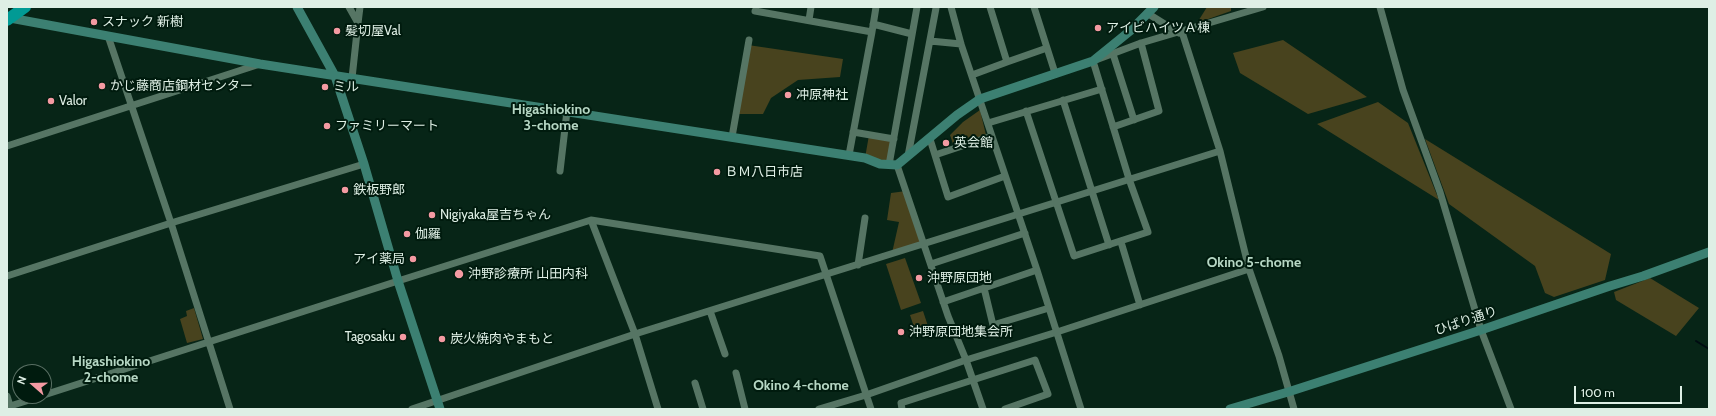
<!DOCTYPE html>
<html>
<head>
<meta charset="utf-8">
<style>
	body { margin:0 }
	#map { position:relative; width:1716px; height:416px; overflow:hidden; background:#072517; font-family:Cabin,sans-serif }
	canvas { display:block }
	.frame { position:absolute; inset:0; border:8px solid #deefe5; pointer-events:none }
	.north { position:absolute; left:12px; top:364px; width:40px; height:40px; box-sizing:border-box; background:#001b0e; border:1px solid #597064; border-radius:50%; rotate:290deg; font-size:11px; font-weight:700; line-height:16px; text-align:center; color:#deefe5 }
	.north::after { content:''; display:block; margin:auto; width:14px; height:18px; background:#f49aa2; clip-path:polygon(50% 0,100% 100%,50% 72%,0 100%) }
	.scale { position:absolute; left:1574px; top:386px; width:108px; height:18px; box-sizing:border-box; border:2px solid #deefe5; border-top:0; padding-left:5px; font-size:12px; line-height:14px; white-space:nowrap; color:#deefe5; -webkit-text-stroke:3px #001b0e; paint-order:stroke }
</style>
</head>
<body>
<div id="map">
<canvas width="1716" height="416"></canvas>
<div class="frame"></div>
<div class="north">N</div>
<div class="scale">100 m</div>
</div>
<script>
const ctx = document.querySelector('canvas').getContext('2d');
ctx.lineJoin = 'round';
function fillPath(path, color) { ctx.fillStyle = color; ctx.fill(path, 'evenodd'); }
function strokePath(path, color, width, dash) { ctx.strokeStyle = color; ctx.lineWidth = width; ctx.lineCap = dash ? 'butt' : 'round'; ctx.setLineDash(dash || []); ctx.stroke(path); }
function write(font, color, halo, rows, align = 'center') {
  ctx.font = font + ' Cabin,"Noto Sans JP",sans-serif'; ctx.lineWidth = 4; ctx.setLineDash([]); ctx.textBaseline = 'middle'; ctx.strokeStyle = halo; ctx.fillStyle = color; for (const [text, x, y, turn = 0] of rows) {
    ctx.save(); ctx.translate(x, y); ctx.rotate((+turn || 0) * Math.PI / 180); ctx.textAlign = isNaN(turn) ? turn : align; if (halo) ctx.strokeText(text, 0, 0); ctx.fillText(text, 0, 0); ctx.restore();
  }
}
fillPath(new Path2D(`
	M 1207,7 L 1231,7 L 1231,11 L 1197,23 Z
	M 1283,40 L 1367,97 L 1308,114 L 1240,73 L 1233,53 Z
	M 748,45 L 843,59 L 840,77 L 798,80 L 771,98 L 763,114 L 736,114 Z
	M 1378,102 L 1408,123 L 1439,200 L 1317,124 Z
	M 980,110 L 986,135 L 954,147 L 950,135 L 963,122 Z
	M 869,135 L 894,139 L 889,165 L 865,158 Z
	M 1425,139 L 1611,254 L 1605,280 L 1554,297 L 1545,293 L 1535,266 L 1449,204 Z
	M 906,191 L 923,243 L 892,253 L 899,222 L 887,220 L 891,193 Z
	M 905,258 L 921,303 L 901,310 L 886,264 Z
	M 1650,278 L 1699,308 L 1676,336 L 1616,300 L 1614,292 Z
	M 194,308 L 203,339 L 187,343 L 180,319 L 187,316 L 186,311 Z
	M 923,311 L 929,329 L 916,333 L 910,315 Z`), '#48431e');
strokePath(new Path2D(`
	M 1696,341 L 1709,349`), '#000c12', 2);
strokePath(new Path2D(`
	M 349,7 L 358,23 L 352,78
	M 951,7 L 961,44 L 1037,270 L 1081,409
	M 1034,7 L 1055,73
	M 1380,7 L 1403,90 L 1440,192 L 1481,330 L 1511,409
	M 755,11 L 872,32 L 876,7
	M 1147,13 L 1179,33
	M 809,20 L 811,7
	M 358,23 L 360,7
	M 873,24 L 912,34
	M 1182,32 L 1220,151 L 1249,269 L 1279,356 L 1294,409
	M 108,36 L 171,223 L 230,409
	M 930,41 L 961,44
	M 1113,54 L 1134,120
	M 1007,62 L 1047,48
	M 972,75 L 1007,62 L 990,7
	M 1063,100 L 1109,245
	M 1026,111 L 1074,256 L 1148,232 L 1129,179 L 1093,61 L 1141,43 L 1263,7
	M 988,123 L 1102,89
	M 1113,127 L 1159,111 L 1141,43
	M 853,132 L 894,139
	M 732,137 L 749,40
	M 930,139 L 948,197 L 1005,176
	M 7,146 L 260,64
	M 849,155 L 872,32
	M 935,155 L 992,136
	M 908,156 L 936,8
	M 889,165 L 917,7
	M 897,165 L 948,316 L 966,360 L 1057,332 L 1249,269
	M 560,171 L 567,111
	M 591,220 L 635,334 L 658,409
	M 1121,242 L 1140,305
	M 931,264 L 1025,233
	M 858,265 L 865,218
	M 7,276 L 171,223 L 364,164
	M 984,288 L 993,325 L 1049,308
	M 943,302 L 1037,270
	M 710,311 L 725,354
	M 736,373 L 745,409
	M 695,383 L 703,409
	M 44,395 L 398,281 L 591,220 L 820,256 L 871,409
	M 7,396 L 11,409
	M 7,407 L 42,396
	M 412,409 L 635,334 L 1220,151
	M 819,409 L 866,395 L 966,360 L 983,409
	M 902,409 L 901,403 L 1035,360 L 1048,394 L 1005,409`), '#567564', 7);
strokePath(new Path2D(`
	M 297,7 L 335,76 L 364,164 L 398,281 L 440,409
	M 10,18 L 260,64 L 865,158 L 880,164 L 897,165 L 957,115 L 980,99 L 1093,61 L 1130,31 L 1154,7
	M 1230,409 L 1288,392 L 1481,330 L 1610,286 L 1643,276 L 1709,252`), '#3c8072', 9);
strokePath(new Path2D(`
	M 7,20 L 25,7`), '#019a94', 12);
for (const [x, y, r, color] of [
	[94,22,4,"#f49aa2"],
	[1098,28,4,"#f49aa2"],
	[337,31,4,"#f49aa2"],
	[102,86,4,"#f49aa2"],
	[325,87,4,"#f49aa2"],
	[788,95,4,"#f49aa2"],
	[51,101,4,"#f49aa2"],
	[327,126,4,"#f49aa2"],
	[946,143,4,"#f49aa2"],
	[717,172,4,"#f49aa2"],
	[345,190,4,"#f49aa2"],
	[432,215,4,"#f49aa2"],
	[407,234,4,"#f49aa2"],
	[413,259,4,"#f49aa2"],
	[459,274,5,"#f49aa2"],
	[919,278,4,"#f49aa2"],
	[901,332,4,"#f49aa2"],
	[403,337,4,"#f49aa2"],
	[442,339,4,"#f49aa2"]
]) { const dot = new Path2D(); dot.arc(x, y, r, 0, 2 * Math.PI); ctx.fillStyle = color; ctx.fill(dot); strokePath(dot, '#001b0e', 1.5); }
write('13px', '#deefe5', '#001b0e', [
	["スナック 新樹",102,22],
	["アイビハイツＡ棟",1106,28],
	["髪切屋Val",345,31],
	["かじ藤商店鋼材センター",110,86],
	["ミル",333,87],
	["冲原神社",796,95],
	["Valor",59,101],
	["ファミリーマート",335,126],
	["英会館",954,143],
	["ＢＭ八日市店",725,172],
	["鉄板野郎",353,190],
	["Nigiyaka屋吉ちゃん",440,215],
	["伽羅",415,234],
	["アイ薬局",405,259,"right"],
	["沖野診療所 山田内科",468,274],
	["沖野原団地",927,278],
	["沖野原団地集会所",909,332],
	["Tagosaku",395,337,"right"],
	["炭火焼肉やまもと",450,339]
], 'left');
write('13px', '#deefe5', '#001b0e', [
	["ひばり通り",1466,321,-18]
]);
write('bold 14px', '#b6d7c4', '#001b0e', [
	["Higashiokino",551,110],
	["3-chome",551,126],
	["Okino 5-chome",1254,263],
	["Higashiokino",111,362],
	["2-chome",111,378],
	["Okino 4-chome",801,386]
]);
</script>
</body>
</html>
